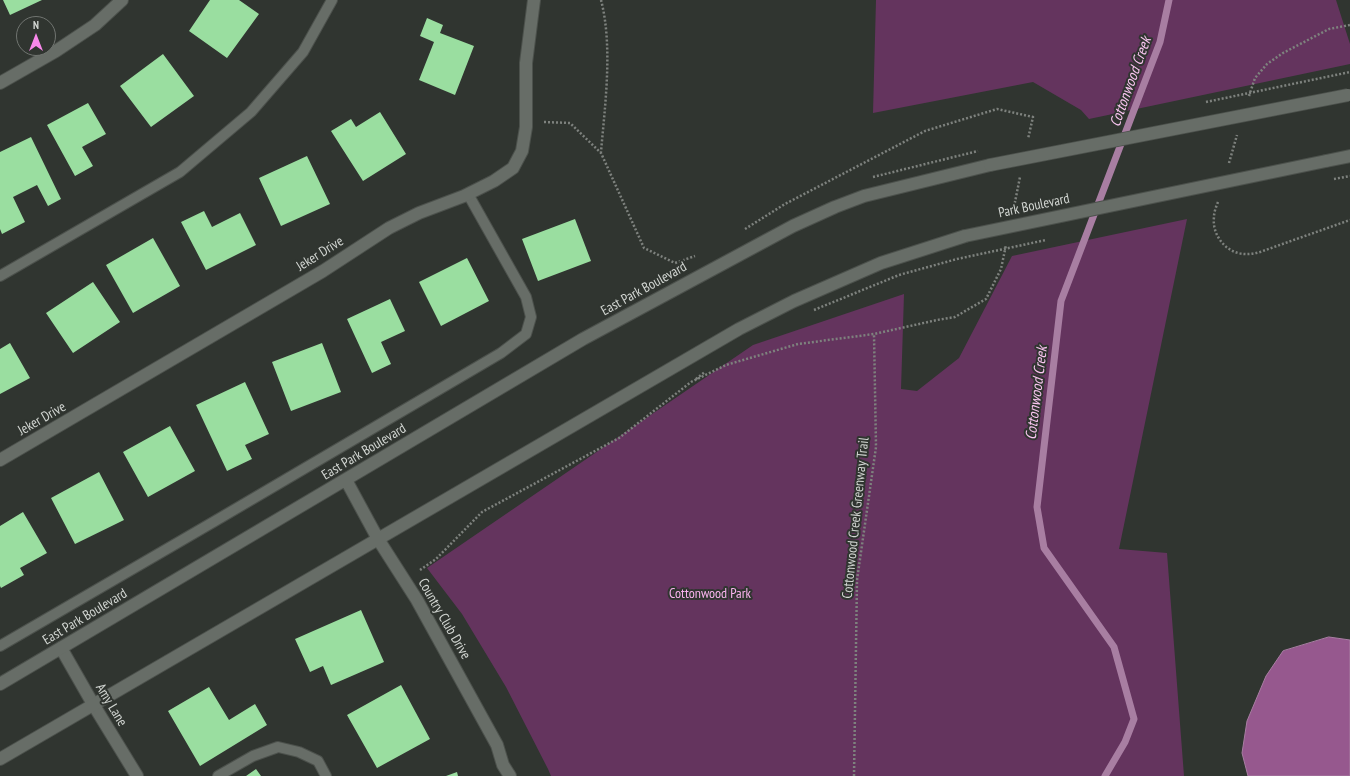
<!DOCTYPE html>
<html>
<head>
<meta charset="utf-8">
<style>
	body { margin:0 }
	#map { position:relative; width:1350px; height:776px; overflow:hidden; background:#303530; font-family:"PT Sans Narrow",sans-serif }
	canvas { display:block }
	.north { position:absolute; left:16px; top:16px; width:40px; height:40px; box-sizing:border-box; background:#303530; border:1px solid #717571; border-radius:50%; rotate:0deg; font-size:11px; font-weight:700; line-height:16px; text-align:center; color:#d2d6d2 }
	.north::after { content:''; display:block; margin:auto; width:14px; height:18px; background:#f888ea; clip-path:polygon(50% 0,100% 100%,50% 72%,0 100%) }
</style>
</head>
<body>
<div id="map">
<canvas width="1350" height="776"></canvas>
<div class="north">N</div>
</div>
<script>
const ctx = document.querySelector('canvas').getContext('2d');
ctx.lineJoin = 'round';
function fillPath(path, color) { ctx.fillStyle = color; ctx.fill(path, 'evenodd'); }
function strokePath(path, color, width, dash) { ctx.strokeStyle = color; ctx.lineWidth = width; ctx.lineCap = dash ? 'butt' : 'round'; ctx.setLineDash(dash || []); ctx.stroke(path); }
function write(font, color, halo, rows, align = 'center') {
  ctx.font = font + ' "PT Sans Narrow",sans-serif'; ctx.lineWidth = 4; ctx.setLineDash([]); ctx.textBaseline = 'middle'; ctx.strokeStyle = halo; ctx.fillStyle = color; for (const [text, x, y, turn = 0] of rows) {
    ctx.save(); ctx.translate(x, y); ctx.rotate((+turn || 0) * Math.PI / 180); ctx.textAlign = isNaN(turn) ? turn : align; if (halo) ctx.strokeText(text, 0, 0); ctx.fillText(text, 0, 0); ctx.restore();
  }
}
fillPath(new Path2D(`
	M 876,0 L 1336,0 L 1350,44 L 1350,64 L 1089,119 L 1081,110 L 1033,82 L 873,113 Z
	M 1187,219 L 1119,549 L 1167,553 L 1184,776 L 551,776 L 548,769 L 506,687 L 462,614 L 427,568 L 753,345 L 904,294 L 901,389 L 917,391 L 959,358 L 1012,256 Z`), '#64345e');
const water = new Path2D(`
	M 1329,637 L 1350,640 L 1350,776 L 1248,776 L 1242,753 L 1247,721 L 1266,676 L 1283,651 Z`);
fillPath(water, '#96588e');
strokePath(water, '#a87ea2', 1);
strokePath(new Path2D(`
	M 1105,776 L 1125,742 L 1134,719 L 1114,647 L 1044,548 L 1037,507 L 1061,301 L 1160,42 L 1169,0`), '#a87ea2', 7);
fillPath(new Path2D(`
	M 3,0 L 42,0 L 10,15 Z
	M 210,0 L 239,0 L 259,14 L 227,58 L 189,31 Z
	M 427,18 L 443,25 L 440,33 L 474,46 L 455,95 L 419,80 L 434,42 L 420,36 Z
	M 163,54 L 194,96 L 151,127 L 120,86 Z
	M 88,103 L 106,134 L 82,147 L 93,166 L 75,176 L 47,125 Z
	M 380,112 L 406,154 L 363,181 L 331,131 L 351,119 L 356,127 Z
	M 31,137 L 61,199 L 48,206 L 37,185 L 13,197 L 25,222 L 2,234 L 0,229 L 0,152 Z
	M 307,156 L 330,204 L 281,226 L 259,178 Z
	M 204,211 L 212,227 L 240,213 L 256,245 L 206,270 L 181,222 Z
	M 575,219 L 591,261 L 538,281 L 522,239 Z
	M 153,238 L 180,286 L 133,313 L 106,265 Z
	M 467,258 L 489,301 L 441,326 L 419,282 Z
	M 93,282 L 120,322 L 73,353 L 46,313 Z
	M 390,299 L 405,331 L 381,342 L 391,364 L 372,373 L 347,319 Z
	M 10,343 L 30,378 L 0,394 L 0,349 Z
	M 322,343 L 341,392 L 291,411 L 272,362 Z
	M 245,382 L 269,434 L 245,445 L 252,459 L 227,471 L 196,405 Z
	M 170,426 L 195,471 L 148,497 L 123,452 Z
	M 99,472 L 124,520 L 75,544 L 51,498 Z
	M 23,512 L 47,553 L 20,568 L 24,575 L 1,588 L 0,586 L 0,526 Z
	M 361,610 L 384,662 L 331,685 L 323,666 L 310,672 L 295,639 Z
	M 401,685 L 430,739 L 377,768 L 347,715 Z
	M 209,687 L 229,720 L 255,704 L 267,725 L 200,766 L 168,711 Z
	M 256,769 L 261,776 L 246,776 Z
	M 457,772 L 458,776 L 446,776 Z`), '#9adea0');
const lane = new Path2D(`
	M 0,276 L 180,172 L 251,112 L 303,52 L 332,0
	M 0,646 L 215,521 L 501,353 L 526,334 L 531,317 L 526,297 L 468,194
	M 218,776 L 253,756 L 278,747 L 299,752 L 318,761 L 326,776`);
const street = new Path2D(`
	M 0,83 L 56,51 L 95,25 L 122,0
	M 0,460 L 323,271 L 389,228 L 419,213 L 464,196 L 494,181 L 513,168 L 522,151 L 526,127 L 526,63 L 534,0
	M 61,648 L 93,704 L 137,776`);
const secondary = new Path2D(`
	M 1326,161 L 1350,156
	M 346,480 L 378,539 L 417,600 L 497,745 L 503,765 L 510,776
	M 0,684 L 583,339 L 793,226 L 835,207 L 864,196 L 990,165
	M 0,759 L 739,329 L 794,301 L 881,263 L 965,236`);
strokePath(lane, '#4c514c', 12);
strokePath(street, '#4c514c', 14);
strokePath(secondary, '#4c514c', 14);
strokePath(new Path2D(`
	M 601,0 C 613,46 605,105 601,152
	M 1249,96 L 1255,78 L 1267,64 L 1283,53 L 1329,29 L 1350,25
	M 544,122 L 570,123 L 601,153 L 644,248 L 675,263 L 695,256
	M 1229,163 L 1237,135
	M 1218,202 C 1216,207 1214,212 1214,217 C 1212,233 1223,249 1238,253 C 1246,255 1253,254 1260,252 L 1350,220
	M 1014,207 L 1020,177
	M 745,229 L 785,204 L 925,131 L 997,109 L 1033,117 L 1028,139
	M 696,379 L 705,372
	M 420,570 L 436,559 L 482,512 L 619,438 L 691,382 L 726,365 L 798,344 L 874,334 L 937,320 L 955,317 L 986,299 L 1001,269 L 1006,245
	M 854,776 L 857,580 L 876,447 L 874,334`), '#7e827e', 2.5, [2, 2]);
strokePath(lane, '#676d67', 10);
strokePath(street, '#676d67', 12);
strokePath(secondary, '#676d67', 12);
const secondaryBridge = new Path2D(`
	M 990,165 L 1348,95
	M 965,236 L 1326,161`);
strokePath(secondaryBridge, '#4c514c', 14, []);
strokePath(new Path2D(`
	M 1206,102 L 1350,72
	M 873,177 L 978,151
	M 1334,179 L 1350,176
	M 814,310 L 899,275 L 957,259 L 1046,240`), '#7e827e', 2.5, [2, 2]);
strokePath(secondaryBridge, '#676d67', 12);
write('14px', '#d2d6d2', '#303530', [
	["Park Boulevard",1034,206,-12],
	["Jeker Drive",320,254,-32],
	["East Park Boulevard",644,289,-29],
	["Jeker Drive",42,419,-30],
	["East Park Boulevard",364,452,-31],
	["Cottonwood Creek Greenway Trail",856,518,-84],
	["East Park Boulevard",85,617,-31],
	["Country Club Drive",444,619,60],
	["Amy Lane",111,705,59]
]);
write('14px', '#fab3ef', '#303530', [
	["Cottonwood Park",710,594]
]);
write('italic 15px', '#fbc6f2', '#303530', [
	["Cottonwood Creek",1131,82,-70],
	["Cottonwood Creek",1037,393,-83]
]);
</script>
</body>
</html>
